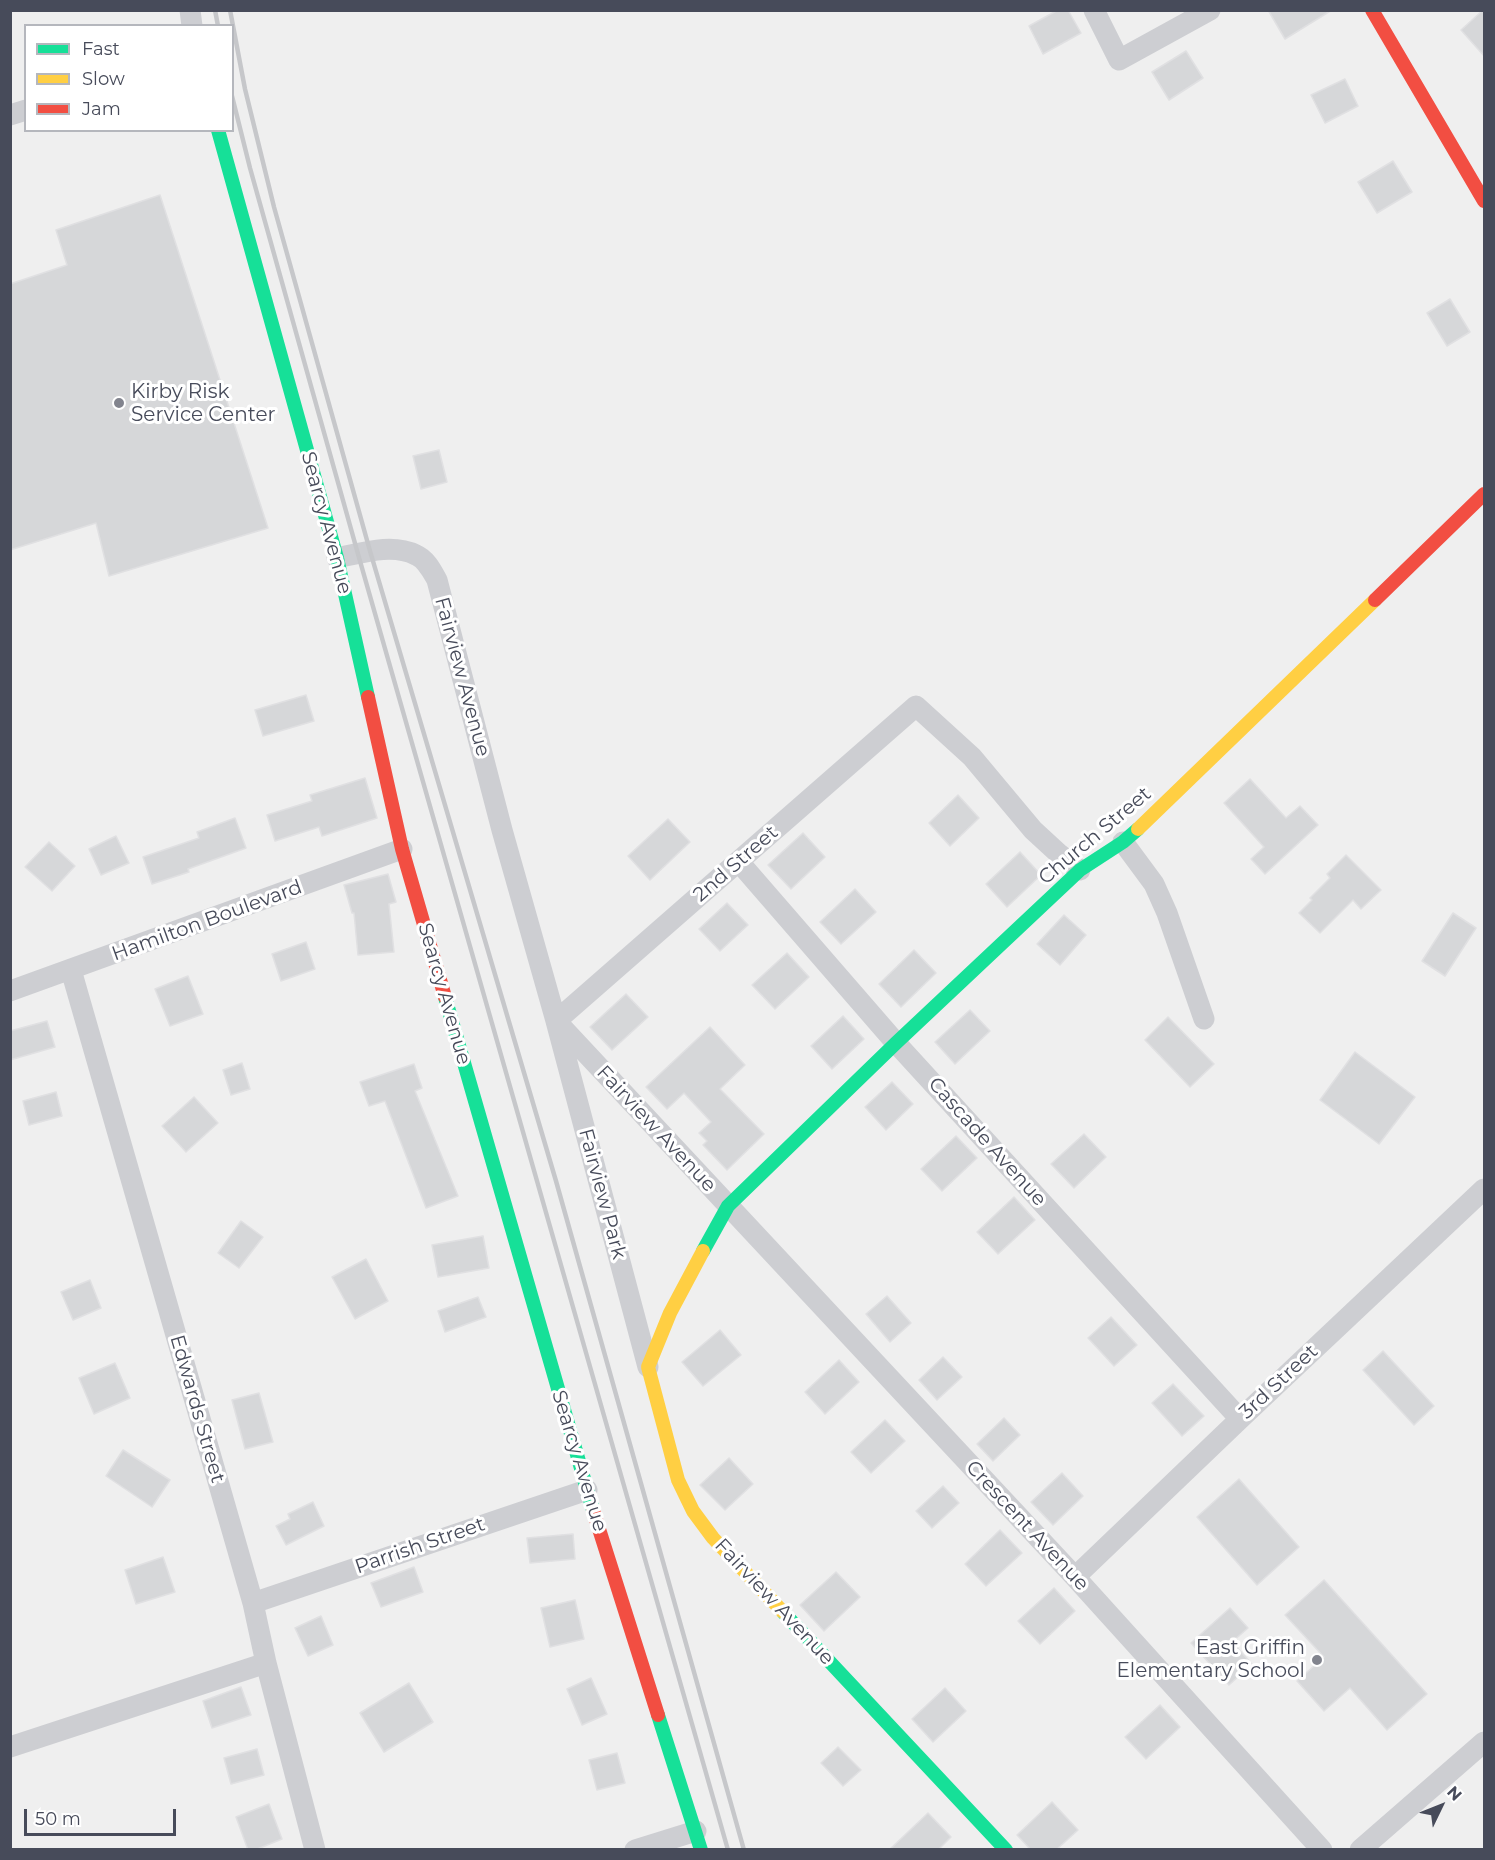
<!DOCTYPE html>
<html>
<head>
<meta charset="utf-8">
<style>
	body { margin:0 }
	#map { position:relative; width:1495px; height:1860px; overflow:hidden; background:#efefef; font-family:Montserrat,sans-serif }
	canvas { display:block }
	.frame { position:absolute; inset:0; border:12px solid #474b5a; pointer-events:none }
	.legend { position:absolute; left:24px; top:24px; width:210px; height:108px; box-sizing:border-box; background:#fff; border:2px solid #b5b7bd; margin:0; padding:8px 10px; list-style:none; font-size:18px; color:#474b5a }
	.legend li { display:flex; align-items:center; gap:12px; height:30px }
	.legend b { width:30px; border:2px solid #b5b7bd }
	.north { position:absolute; left:1411px; top:1776px; width:60px; height:60px; -webkit-text-stroke:4px #fff; paint-order:stroke; rotate:47deg; font-size:16px; font-weight:700; line-height:24px; text-align:center; color:#474b5a }
	.north::after { content:''; display:block; margin:auto; width:21px; height:27px; background:#474b5a; clip-path:polygon(50% 0,100% 100%,50% 72%,0 100%) }
	.scale { position:absolute; left:24px; top:1809px; width:152px; height:27px; box-sizing:border-box; border:3px solid #474b5a; border-top:0; padding-left:8px; font-size:18px; line-height:21px; white-space:nowrap; color:#474b5a; -webkit-text-stroke:4px #fff; paint-order:stroke }
</style>
</head>
<body>
<div id="map">
<canvas width="1495" height="1860"></canvas>
<div class="frame"></div>
<ul class="legend">
<li><b style="height:8px;background:#16e098"></b>Fast</li>
<li><b style="height:8px;background:#ffcf43"></b>Slow</li>
<li><b style="height:8px;background:#f24e42"></b>Jam</li>
</ul>
<div class="north">N</div>
<div class="scale">50 m</div>
</div>
<script>
const ctx = document.querySelector('canvas').getContext('2d');
ctx.lineJoin = 'round';
function fillPath(path, color) { ctx.fillStyle = color; ctx.fill(path, 'evenodd'); }
function strokePath(path, color, width, dash) { ctx.strokeStyle = color; ctx.lineWidth = width; ctx.lineCap = dash ? 'butt' : 'round'; ctx.setLineDash(dash || []); ctx.stroke(path); }
function write(font, color, halo, rows, align = 'center') {
  ctx.font = font + ' Montserrat,sans-serif'; ctx.lineWidth = 6; ctx.setLineDash([]); ctx.textBaseline = 'middle'; ctx.strokeStyle = halo; ctx.fillStyle = color; for (const [text, x, y, turn = 0] of rows) {
    ctx.save(); ctx.translate(x, y); ctx.rotate((+turn || 0) * Math.PI / 180); ctx.textAlign = isNaN(turn) ? turn : align; if (halo) ctx.strokeText(text, 0, 0); ctx.fillText(text, 0, 0); ctx.restore();
  }
}
const building = new Path2D(`
	M 1058,10 L 1068,10 L 1081,33 L 1043,54 L 1029,26 Z
	M 1268,10 L 1332,10 L 1285,39 Z
	M 1483,10 L 1485,10 L 1485,57 L 1461,30 Z
	M 1186,51 L 1203,78 L 1169,100 L 1152,72 Z
	M 1345,79 L 1358,106 L 1325,123 L 1311,95 Z
	M 1393,161 L 1412,192 L 1377,213 L 1358,182 Z
	M 160,195 L 268,528 L 109,576 L 96,523 L 10,550 L 10,284 L 67,265 L 56,230 Z
	M 1450,299 L 1470,332 L 1447,346 L 1427,313 Z
	M 439,450 L 447,482 L 421,489 L 413,456 Z
	M 306,695 L 314,721 L 263,736 L 255,710 Z
	M 365,778 L 377,818 L 322,836 L 319,827 L 275,841 L 267,815 L 312,801 L 310,795 Z
	M 1250,779 L 1286,818 L 1300,806 L 1318,825 L 1265,874 L 1251,859 L 1264,847 L 1224,803 Z
	M 958,795 L 979,818 L 950,846 L 929,823 Z
	M 235,818 L 246,848 L 188,869 L 189,872 L 152,884 L 143,857 L 199,838 L 197,832 Z
	M 668,819 L 690,842 L 650,880 L 628,856 Z
	M 803,833 L 825,857 L 791,889 L 768,865 Z
	M 116,836 L 129,863 L 101,875 L 89,849 Z
	M 49,842 L 75,866 L 52,891 L 25,867 Z
	M 1020,852 L 1041,875 L 1007,907 L 986,884 Z
	M 1346,855 L 1381,890 L 1361,909 L 1353,900 L 1320,933 L 1299,913 L 1312,900 L 1310,898 L 1330,878 L 1327,874 Z
	M 388,874 L 396,902 L 389,904 L 394,952 L 358,955 L 354,913 L 352,913 L 344,885 Z
	M 855,889 L 876,912 L 841,944 L 820,922 Z
	M 727,903 L 748,925 L 720,951 L 699,929 Z
	M 1453,913 L 1476,928 L 1445,976 L 1422,961 Z
	M 1064,915 L 1086,935 L 1060,965 L 1037,944 Z
	M 306,942 L 315,969 L 281,981 L 272,954 Z
	M 914,950 L 936,973 L 901,1007 L 879,984 Z
	M 787,953 L 809,977 L 775,1009 L 752,985 Z
	M 188,976 L 203,1014 L 170,1026 L 155,989 Z
	M 626,994 L 648,1017 L 612,1050 L 590,1027 Z
	M 970,1010 L 990,1031 L 955,1064 L 935,1042 Z
	M 843,1016 L 864,1039 L 832,1069 L 811,1046 Z
	M 1168,1017 L 1214,1064 L 1190,1087 L 1145,1040 Z
	M 47,1021 L 55,1047 L 10,1060 L 10,1031 Z
	M 710,1027 L 745,1065 L 720,1089 L 764,1134 L 727,1170 L 703,1145 L 707,1141 L 699,1133 L 711,1122 L 684,1093 L 667,1109 L 646,1087 Z
	M 1355,1052 L 1415,1097 L 1379,1144 L 1320,1100 Z
	M 242,1063 L 250,1089 L 231,1095 L 223,1070 Z
	M 414,1064 L 422,1088 L 415,1091 L 458,1196 L 426,1208 L 385,1101 L 369,1106 L 360,1082 Z
	M 892,1082 L 913,1104 L 886,1130 L 865,1107 Z
	M 56,1092 L 62,1116 L 29,1125 L 23,1101 Z
	M 194,1097 L 218,1123 L 186,1152 L 162,1126 Z
	M 1084,1134 L 1106,1157 L 1074,1188 L 1051,1164 Z
	M 956,1136 L 977,1158 L 942,1191 L 921,1169 Z
	M 1014,1197 L 1035,1220 L 998,1254 L 977,1232 Z
	M 241,1221 L 263,1237 L 239,1268 L 218,1253 Z
	M 483,1236 L 489,1268 L 438,1277 L 432,1245 Z
	M 366,1259 L 388,1301 L 355,1319 L 332,1277 Z
	M 90,1280 L 101,1308 L 73,1320 L 61,1292 Z
	M 887,1296 L 911,1323 L 890,1342 L 866,1314 Z
	M 478,1297 L 486,1317 L 445,1332 L 438,1311 Z
	M 1111,1317 L 1137,1345 L 1114,1366 L 1088,1338 Z
	M 720,1330 L 741,1355 L 703,1386 L 682,1362 Z
	M 1383,1351 L 1434,1406 L 1414,1425 L 1363,1370 Z
	M 943,1357 L 962,1377 L 937,1400 L 919,1380 Z
	M 839,1360 L 859,1382 L 825,1414 L 805,1392 Z
	M 115,1363 L 130,1398 L 94,1414 L 79,1378 Z
	M 1173,1384 L 1204,1416 L 1182,1436 L 1152,1403 Z
	M 259,1393 L 273,1442 L 245,1449 L 232,1400 Z
	M 1004,1418 L 1020,1435 L 993,1461 L 977,1444 Z
	M 885,1420 L 905,1441 L 871,1473 L 851,1452 Z
	M 123,1450 L 170,1480 L 152,1507 L 106,1476 Z
	M 729,1458 L 753,1484 L 725,1510 L 700,1485 Z
	M 1062,1473 L 1083,1496 L 1053,1525 L 1031,1502 Z
	M 1239,1479 L 1299,1547 L 1257,1585 L 1197,1517 Z
	M 943,1486 L 959,1503 L 932,1528 L 916,1511 Z
	M 313,1502 L 324,1526 L 286,1545 L 276,1526 L 290,1519 L 288,1514 Z
	M 1000,1530 L 1022,1553 L 986,1586 L 965,1564 Z
	M 573,1534 L 575,1559 L 530,1563 L 527,1538 Z
	M 163,1557 L 175,1592 L 136,1604 L 125,1570 Z
	M 414,1567 L 423,1592 L 381,1607 L 371,1583 Z
	M 836,1572 L 860,1597 L 824,1631 L 800,1605 Z
	M 1324,1580 L 1427,1694 L 1387,1730 L 1350,1688 L 1324,1711 L 1297,1681 L 1324,1657 L 1285,1615 Z
	M 1054,1588 L 1075,1611 L 1040,1644 L 1018,1621 Z
	M 575,1600 L 584,1639 L 550,1647 L 541,1608 Z
	M 1230,1608 L 1248,1628 L 1232,1642 L 1252,1664 L 1229,1685 L 1191,1643 Z
	M 321,1616 L 333,1645 L 308,1656 L 295,1628 Z
	M 591,1678 L 607,1714 L 582,1725 L 567,1689 Z
	M 409,1683 L 433,1722 L 384,1752 L 360,1713 Z
	M 241,1687 L 251,1715 L 212,1728 L 203,1701 Z
	M 945,1688 L 966,1711 L 933,1742 L 912,1719 Z
	M 1160,1705 L 1180,1727 L 1146,1759 L 1125,1737 Z
	M 838,1747 L 861,1770 L 843,1786 L 821,1763 Z
	M 257,1749 L 264,1775 L 231,1784 L 224,1758 Z
	M 617,1753 L 625,1783 L 597,1790 L 589,1760 Z
	M 1052,1802 L 1078,1830 L 1056,1850 L 1031,1850 L 1017,1835 Z
	M 269,1804 L 282,1839 L 255,1850 L 248,1850 L 236,1817 Z
	M 928,1813 L 951,1837 L 938,1850 L 889,1850 Z`);
fillPath(building, '#d6d7d9');
strokePath(building, '#e0e0e2', 1.5);
strokePath(new Path2D(`
	M 190,10 L 192,26
	M 1094,10 L 1119,60 L 1210,10
	M 10,115 L 26,110
	M 337,558 C 362,553 392,543 416,555 C 426,559 432,571 437,580 L 502,830 L 556,1021 L 1075,1577 L 1322,1850
	M 1123,842 L 1154,884 L 1167,913 L 1204,1019
	M 739,862 L 896,1043 L 1240,1419
	M 71,970 L 253,1603 L 266,1663 L 315,1850
	M 10,991 L 402,849
	M 648,1367 L 556,1021 L 916,706 L 972,757 L 1033,830 L 1058,853 L 1080,870
	M 1075,1577 L 1240,1419 L 1484,1189
	M 253,1603 L 587,1490
	M 10,1747 L 266,1663
	M 635,1850 L 696,1831
	M 1360,1850 L 1484,1742`), '#cdced2', 21);
strokePath(new Path2D(`
	M 218,130 L 337,558 L 368,697
	M 445,997 L 593,1510
	M 703,1251 L 728,1206 L 896,1043 L 1080,870 L 1123,842 L 1138,829
	M 783,1612 L 1006,1850
	M 658,1715 L 701,1850`), '#16e098', 14);
strokePath(new Path2D(`
	M 1138,829 L 1375,600
	M 703,1251 L 670,1313 L 648,1367 L 678,1480 L 693,1511 L 713,1538 L 783,1612`), '#ffcf43', 14);
strokePath(new Path2D(`
	M 1372,10 L 1484,201
	M 1375,600 L 1484,494
	M 368,697 L 402,849 L 445,997
	M 593,1510 L 658,1715`), '#f24e42', 14);
strokePath(new Path2D(`
	M 215,10 L 218,26
	M 230,10 L 245,89 L 274,207 L 370,551 L 556,1181 L 744,1850
	M 232,96 L 250,168 L 358,554 L 728,1850`), '#c6c7ca', 4.5);
for (const [x, y, r, color] of [
	[119,403,6,"#82848e"],
	[1317,1660,6,"#82848e"]
]) { const dot = new Path2D(); dot.arc(x, y, r, 0, 2 * Math.PI); ctx.fillStyle = color; ctx.fill(dot); strokePath(dot, '#fff', 2); }
write('20px', '#474b5a', '#fff', [
	["Kirby Risk",131,392],
	["Service Center",131,415],
	["East Griffin",1305,1648,"right"],
	["Elementary School",1305,1671,"right"]
], 'left');
write('20px', '#474b5a', '#fff', [
	["Searcy Avenue",326,523,75],
	["Fairview Avenue",462,677,75],
	["Church Street",1095,836,-40],
	["2nd Street",736,864,-41],
	["Hamilton Boulevard",207,921,-20],
	["Searcy Avenue",444,994,74],
	["Fairview Avenue",656,1129,47],
	["Cascade Avenue",987,1142,48],
	["Fairview Park",602,1194,75],
	["3rd Street",1279,1382,-43],
	["Edwards Street",197,1409,74],
	["Searcy Avenue",579,1461,73],
	["Crescent Avenue",1027,1526,47],
	["Parrish Street",420,1546,-19],
	["Fairview Avenue",774,1602,47]
]);
</script>
</body>
</html>
